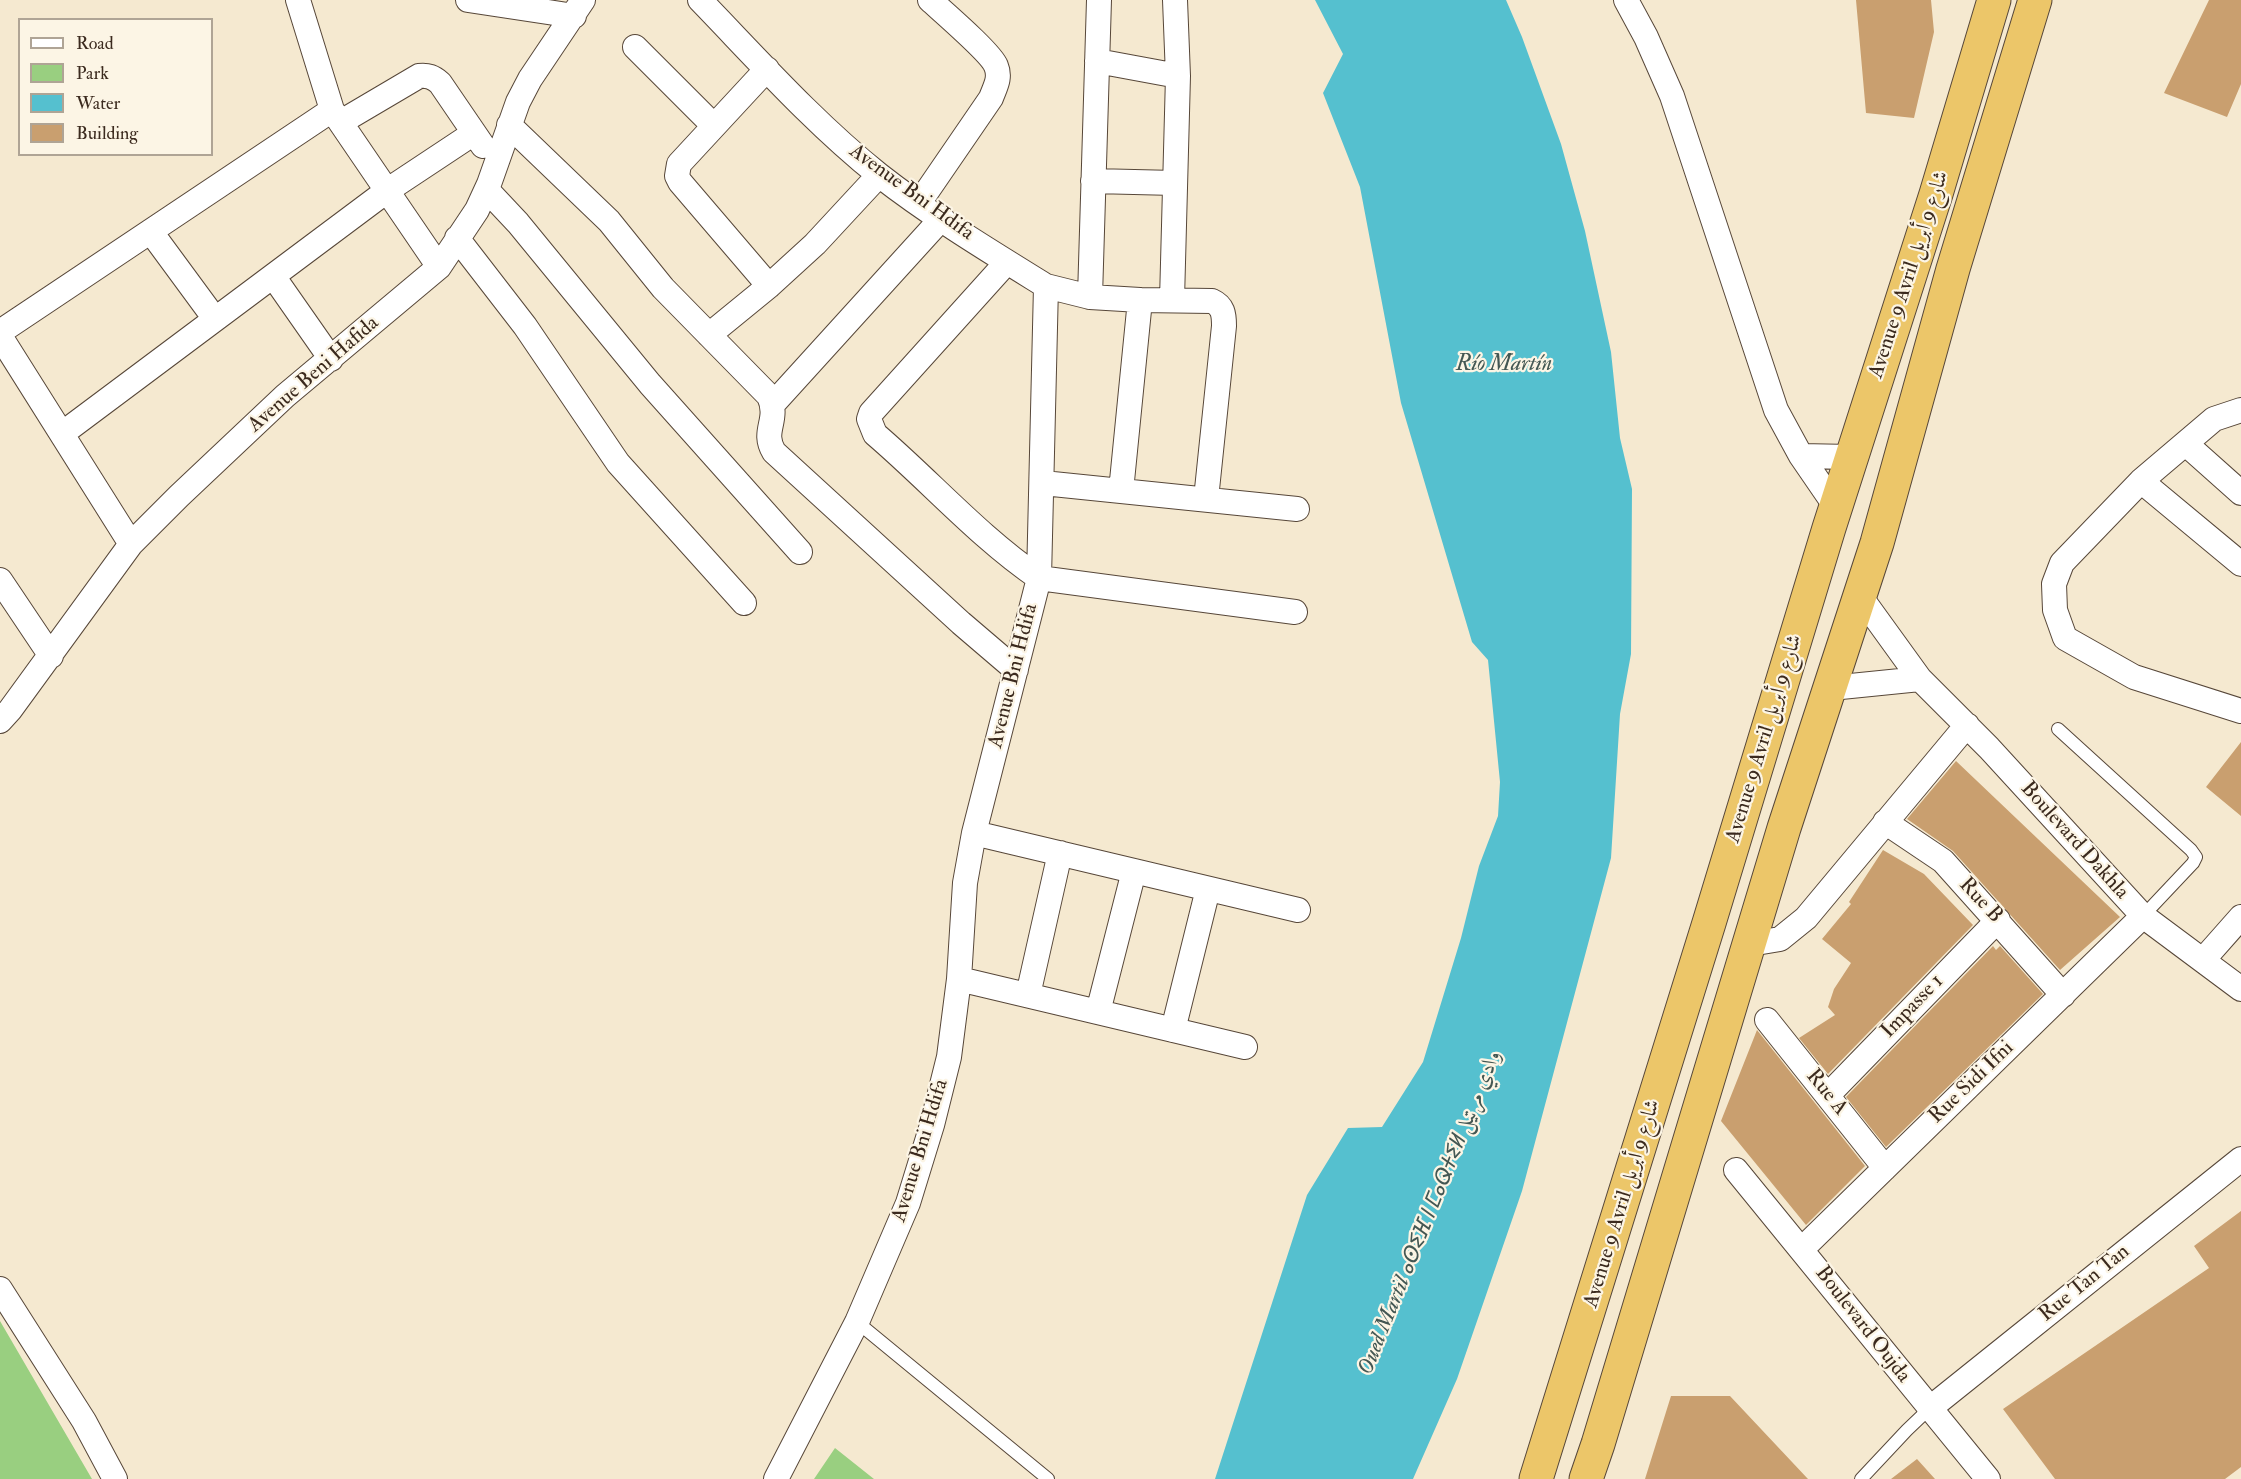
<!DOCTYPE html>
<html>
<head>
<meta charset="utf-8">
<style>
	body { margin:0 }
	#map { position:relative; width:2241px; height:1479px; overflow:hidden; background:#f5e9d0; font-family:"IM FELL Double Pica",serif }
	canvas { display:block }
	.legend { position:absolute; left:18px; top:18px; width:195px; height:138px; box-sizing:border-box; background:#fcf5e5; border:2px solid #afa495; margin:0; padding:8px 10px; list-style:none; font-size:18px; color:#3b2a1e }
	.legend li { display:flex; align-items:center; gap:12px; height:30px }
	.legend b { width:30px; border:2px solid #afa495 }
</style>
</head>
<body>
<div id="map">
<canvas width="2241" height="1479"></canvas>
<ul class="legend">
<li><b style="height:8px;background:#fff"></b>Road</li>
<li><b style="height:16px;background:#99cf80"></b>Park</li>
<li><b style="height:16px;background:#55c0cf"></b>Water</li>
<li><b style="height:16px;background:#c99f6f"></b>Building</li>
</ul>
</div>
<script>
const ctx = document.querySelector('canvas').getContext('2d');
ctx.lineJoin = 'round';
function fillPath(path, color) { ctx.fillStyle = color; ctx.fill(path, 'evenodd'); }
function strokePath(path, color, width, dash) { ctx.strokeStyle = color; ctx.lineWidth = width; ctx.lineCap = dash ? 'butt' : 'round'; ctx.setLineDash(dash || []); ctx.stroke(path); }
function write(font, color, halo, rows, align = 'center') {
  ctx.font = font + ' "IM FELL Double Pica",Amiri,"Noto Sans Tifinagh",serif'; ctx.lineWidth = 4.5; ctx.setLineDash([]); ctx.textBaseline = 'middle'; ctx.strokeStyle = halo; ctx.fillStyle = color; for (const [text, x, y, turn = 0] of rows) {
    ctx.save(); ctx.translate(x, y); ctx.rotate((+turn || 0) * Math.PI / 180); ctx.textAlign = isNaN(turn) ? turn : align; if (halo) ctx.strokeText(text, 0, 0); ctx.fillText(text, 0, 0); ctx.restore();
  }
}
fillPath(new Path2D(`
	M 0,1321 L 92,1479 L 0,1479 Z
	M 835,1448 L 874,1479 L 814,1479 Z`), '#99cf80');
fillPath(new Path2D(`
	M 1315,0 L 1506,0 L 1522,37 L 1561,144 L 1585,231 L 1611,352 L 1620,438 L 1632,489 L 1631,654 L 1620,714 L 1611,858 L 1522,1191 L 1457,1379 L 1413,1479 L 1215,1479 L 1307,1195 L 1348,1128 L 1382,1127 L 1423,1062 L 1461,938 L 1479,866 L 1498,816 L 1500,782 L 1488,660 L 1472,642 L 1401,403 L 1360,187 L 1323,93 L 1343,54 Z`), '#55c0cf');
fillPath(new Path2D(`
	M 1856,0 L 1931,0 L 1934,32 L 1914,118 L 1866,113 Z
	M 2209,0 L 2241,0 L 2241,84 L 2227,117 L 2164,93 Z
	M 2241,742 L 2241,816 L 2206,787 Z
	M 1956,761 L 2120,917 L 2060,970 L 1953,851 L 1907,819 Z
	M 1883,850 L 1924,874 L 1973,925 L 1828,1074 L 1799,1038 L 1835,1015 L 1828,1007 L 1834,989 L 1851,963 L 1822,939 L 1851,904 L 1849,902 Z
	M 1993,946 L 1996,950 L 2000,946 L 2043,994 L 1886,1147 L 1846,1097 Z
	M 1757,1030 L 1865,1166 L 1806,1225 L 1721,1121 Z
	M 2241,1211 L 2241,1467 L 2225,1479 L 2055,1479 L 2003,1409 L 2209,1268 L 2194,1246 Z
	M 1671,1396 L 1730,1396 L 1808,1479 L 1645,1479 Z
	M 1917,1459 L 1935,1479 L 1891,1479 Z`), '#c99f6f');
const service = new Path2D(`
	M 2058,729 L 2191,850 L 2196,857 L 2193,863 L 2143,916
	M 857,1322 L 1048,1479
	M 1861,1479 L 1907,1430 L 1929,1409`);
const minor = new Path2D(`
	M 298,0 L 332,110 L 439,267
	M 468,0 L 574,16
	M 700,0 C 758,60 814,123 879,175 C 930,215 991,252 1046,286 L 1039,578 L 974,833 L 965,883 L 959,979 L 949,1057 L 932,1125 L 908,1203 L 857,1322 L 776,1479
	M 1626,0 L 1646,37 L 1672,96 L 1776,410 L 1801,456 L 1836,507
	M 635,47 L 714,126
	M 1097,61 L 1178,76
	M 767,69 L 679,164 L 677,176 L 680,182 L 769,286
	M 341,122 L 419,76 C 428,75 433,77 440,83 L 483,146
	M 509,125 L 609,221 L 663,288 L 769,396 C 780,421 761,430 774,452 L 961,623 L 1016,670
	M 1093,181 L 1175,183
	M 487,190 L 518,223 L 650,384 L 800,552
	M 919,203 L 991,98 C 995,87 1001,78 996,66 C 991,53 943,12 930,0
	M 151,232 L 215,319
	M 457,238 L 525,326 L 618,463 L 744,603
	M 1007,262 L 871,413 L 869,419 L 875,434 C 930,481 979,537 1039,578 L 1295,612
	M 273,276 L 331,359
	M 1046,286 L 1090,297 L 1140,300 L 1212,301 C 1223,306 1224,314 1224,326 L 1206,499
	M 1090,297 L 1099,0
	M 1172,300 L 1178,76 L 1175,0
	M 0,332 L 332,110
	M 709,335 L 769,286 L 815,244 L 879,175
	M 0,336 L 131,544
	M 773,404 L 942,218
	M 2241,410 L 2214,419 L 2141,481 L 2062,563 L 2054,584 L 2055,610 L 2065,638 L 2134,677 L 2241,711
	M 63,433 L 388,190 L 474,133
	M 2186,444 L 2241,493
	M 1801,456 L 1851,457
	M 2141,481 L 2241,564
	M 1043,483 L 1297,509
	M 1121,491 L 1140,300
	M 0,580 L 51,656
	M 1860,596 L 1920,679 L 1989,748 L 2143,916 L 2241,989
	M 1831,688 L 1920,679
	M 0,721 L 10,710 L 131,544 L 179,496 L 285,396 L 439,267 L 477,210 L 489,184 L 518,102 L 530,79 L 583,0
	M 1885,822 L 1943,861 L 2063,995
	M 974,833 L 1298,910
	M 1750,944 L 1780,939 L 1806,918 L 1967,725
	M 2203,960 L 2241,917
	M 959,979 L 1245,1047
	M 1028,995 L 1060,853
	M 1098,1012 L 1134,871
	M 1767,1020 L 1885,1168
	M 1173,1030 L 1208,889
	M 1828,1095 L 1998,920
	M 1736,1170 L 1988,1479
	M 1802,1249 L 2143,916
	M 0,1289 L 84,1421 L 115,1479
	M 1929,1409 L 2241,1159`);
const trunk = new Path2D(`
	M 1536,1479 L 1709,923 L 1829,528 L 1936,194 L 1994,0
	M 1586,1479 L 1598,1444 L 1784,828 L 1877,543 L 1953,269 L 2035,0`);
strokePath(service, '#574739', 14);
strokePath(minor, '#574739', 26);
strokePath(trunk, '#574739', 35);
strokePath(service, '#fff', 12);
strokePath(minor, '#fff', 24);
strokePath(trunk, '#ecc669', 33);
write('21px', '#3b2a1e', '#fcf5e5', [
	["Avenue Bni Hdifa",911,193,36],
	["Avenue 9 Avril شارع 9 أبريل",1910,275,-72],
	["Avenue Beni Hafida",314,375,-41],
	["Avenue Bni Hdifa",1014,676,-76],
	["Avenue 9 Avril شارع 9 أبريل",1765,739,-73],
	["Boulevard Dakhla",2074,841,48],
	["Rue B",1980,901,47],
	["Impasse 1",1913,1007,-46],
	["Rue Sidi Ifni",1972,1083,-44],
	["Rue A",1826,1093,51],
	["Avenue Bni Hdifa",921,1151,-73],
	["Avenue 9 Avril شارع 9 أبريل",1623,1204,-73],
	["Rue Tan Tan",2085,1284,-39],
	["Boulevard Oujda",1862,1325,52]
]);
write('italic 22px', '#435753', '#fcf5e5', [
	["Río Martín",1504,365],
	["Oued Martil ⴰⵙⵉⴼ ⵏ ⵎⴰⵕⵜⵉⵍ وادي مرتيل",1431,1213,-68]
]);
</script>
</body>
</html>
